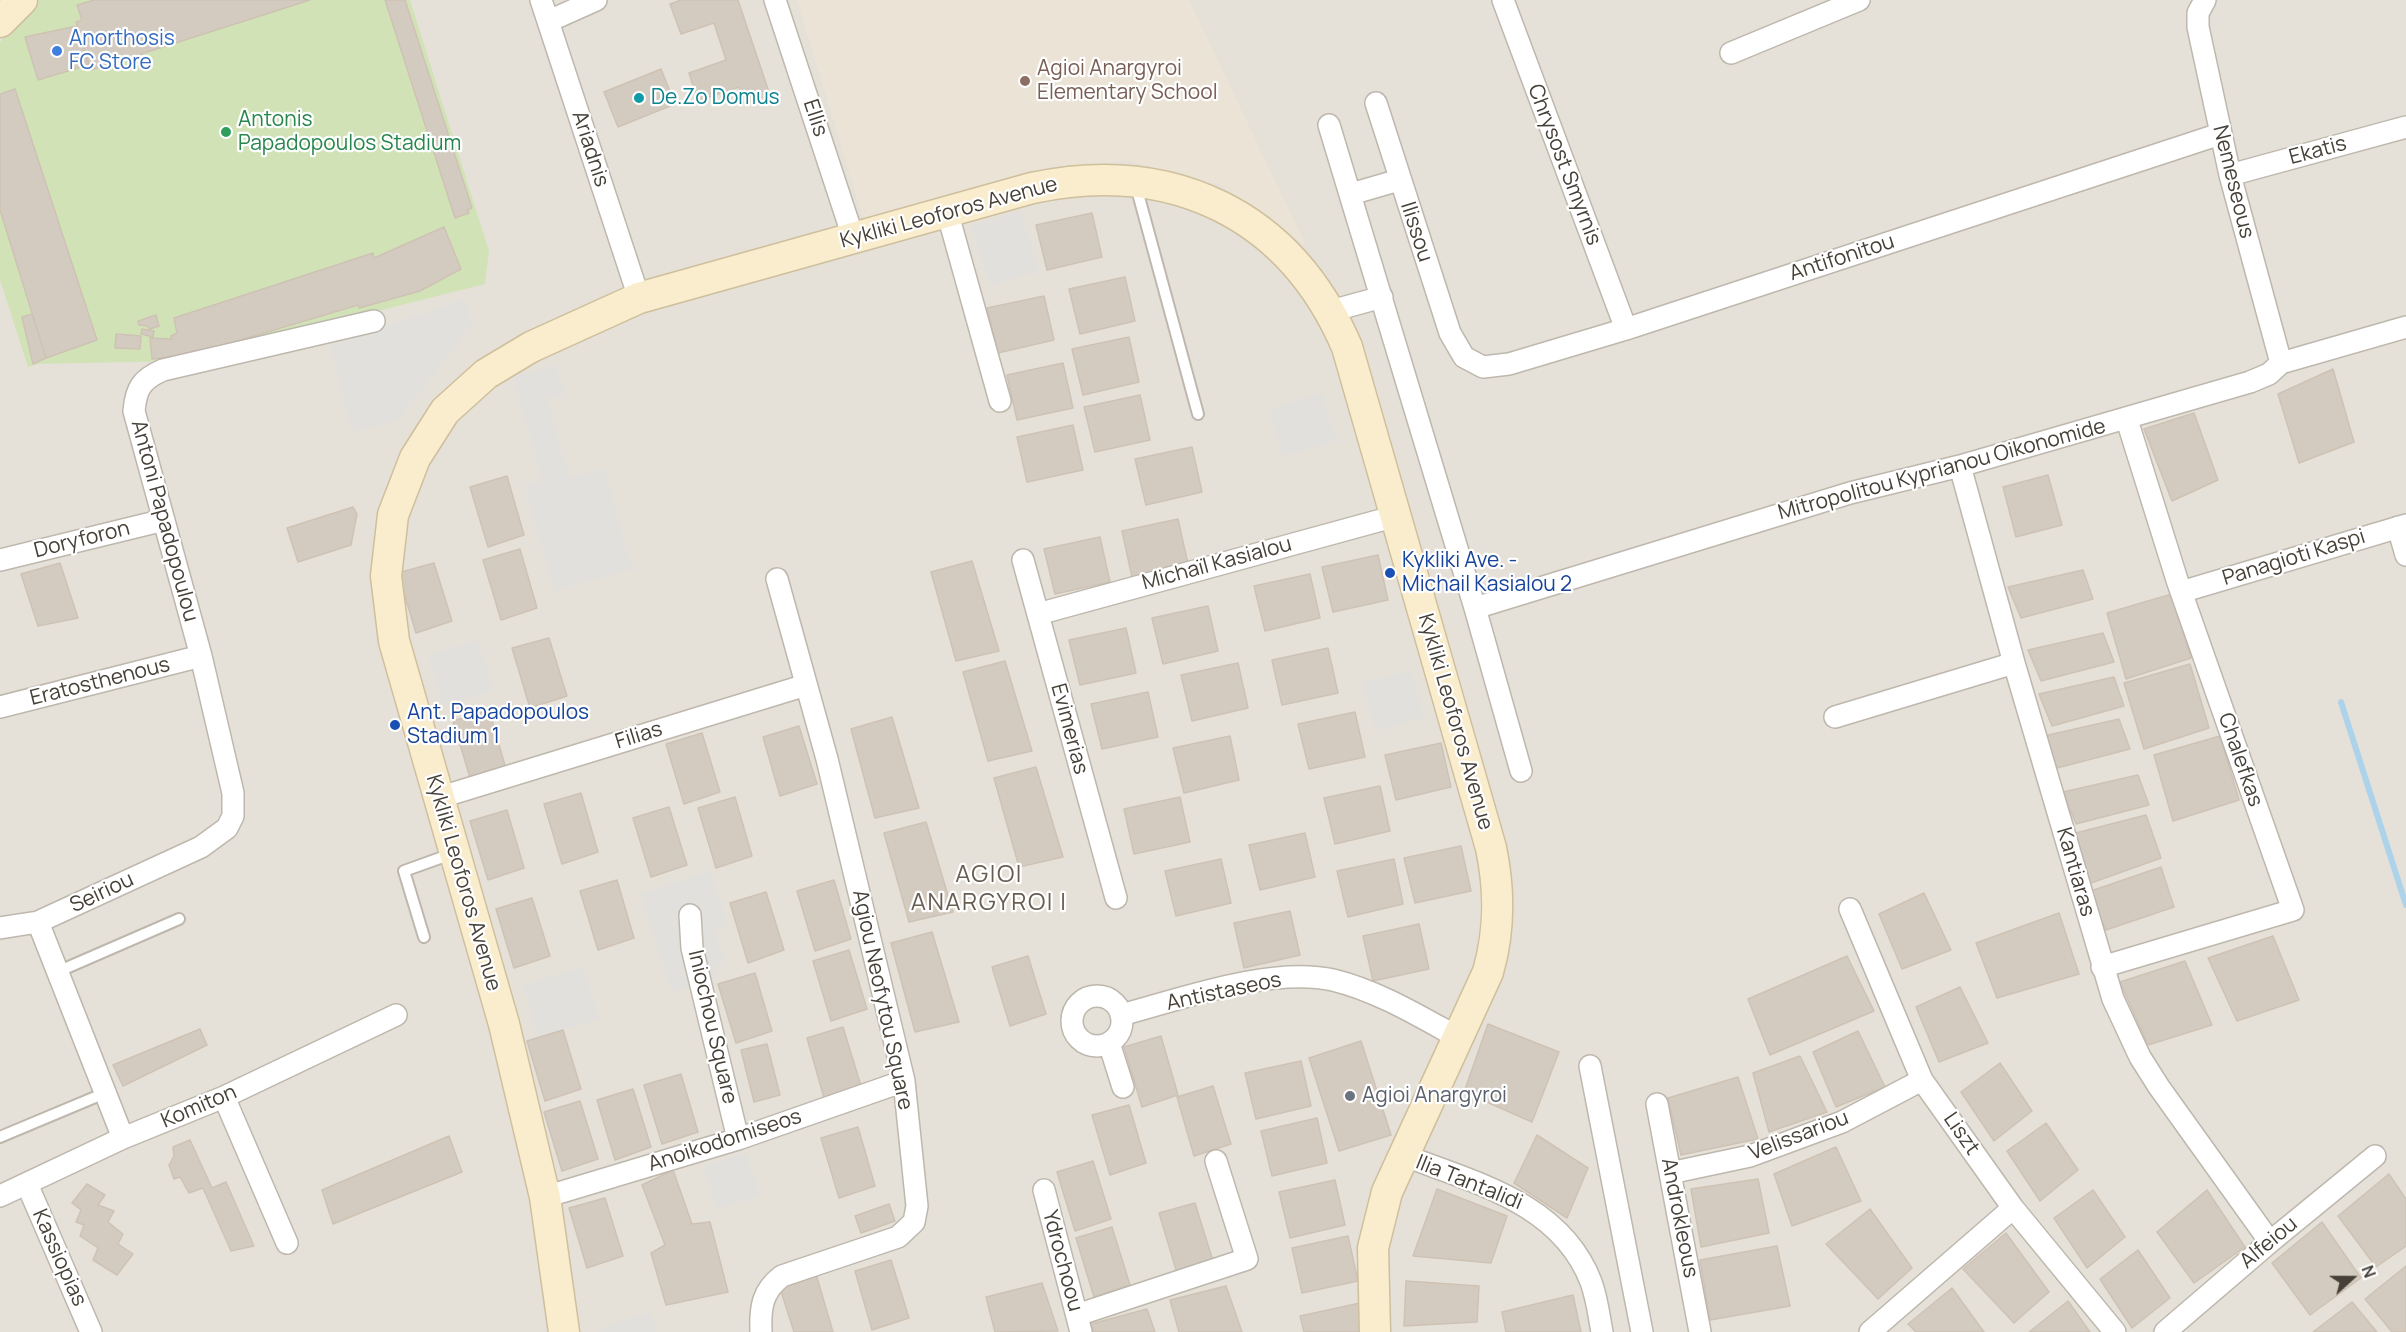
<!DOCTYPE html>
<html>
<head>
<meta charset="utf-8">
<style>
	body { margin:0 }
	#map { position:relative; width:2406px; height:1332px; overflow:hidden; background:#f3f0e9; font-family:Manrope,sans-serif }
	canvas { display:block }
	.north { position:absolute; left:2322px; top:1248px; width:60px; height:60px; -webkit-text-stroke:4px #fff; paint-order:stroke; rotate:69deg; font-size:16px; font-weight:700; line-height:24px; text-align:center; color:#464038 }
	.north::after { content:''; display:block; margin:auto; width:21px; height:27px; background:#464038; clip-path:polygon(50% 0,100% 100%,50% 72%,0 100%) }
</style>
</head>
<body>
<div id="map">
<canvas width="2406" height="1332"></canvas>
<div class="north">N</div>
</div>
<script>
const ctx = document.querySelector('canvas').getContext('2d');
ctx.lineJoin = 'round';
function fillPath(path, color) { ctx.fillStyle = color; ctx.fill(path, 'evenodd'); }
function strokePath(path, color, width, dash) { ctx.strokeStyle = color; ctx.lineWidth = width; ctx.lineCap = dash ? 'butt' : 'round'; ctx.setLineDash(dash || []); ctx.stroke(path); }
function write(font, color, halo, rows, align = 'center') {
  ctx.font = font + ' Manrope,sans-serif'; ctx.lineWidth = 4.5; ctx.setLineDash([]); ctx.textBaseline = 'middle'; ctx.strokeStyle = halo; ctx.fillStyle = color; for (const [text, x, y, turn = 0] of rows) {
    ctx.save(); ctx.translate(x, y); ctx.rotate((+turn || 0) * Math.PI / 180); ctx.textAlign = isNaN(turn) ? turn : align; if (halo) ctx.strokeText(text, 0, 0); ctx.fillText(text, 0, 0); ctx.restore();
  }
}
fillPath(new Path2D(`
	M 0,0 L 2406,0 L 2406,1332 L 0,1332 Z`), '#e6e1d8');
fillPath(new Path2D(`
	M 797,0 L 1189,0 L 1306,246 L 1220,185 L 1125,160 L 863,218 Z`), '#ebe3d5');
fillPath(new Path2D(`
	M 39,0 L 410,0 L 489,251 L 485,284 L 179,361 L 38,364 L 28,367 L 0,280 L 0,42 Z`), '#d1e3b6');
fillPath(new Path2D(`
	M 1020,211 L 1039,271 L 990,286 L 971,226 Z
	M 464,299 L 472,324 L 398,420 L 352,433 L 330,345 Z
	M 556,365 L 565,395 L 547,400 L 569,478 L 604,468 L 632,569 L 554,591 L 524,485 L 542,479 L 513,377 Z
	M 1322,393 L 1336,441 L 1283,456 L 1269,409 Z
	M 478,640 L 493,691 L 443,706 L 428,655 Z
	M 1410,670 L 1424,717 L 1376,731 L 1362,683 Z
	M 710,871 L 728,924 L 714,929 L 725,962 L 715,967 L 717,978 L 672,992 L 640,894 Z
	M 584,967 L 599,1019 L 538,1037 L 523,985 Z
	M 746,1153 L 760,1196 L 717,1209 L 703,1166 Z
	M 650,1312 L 657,1332 L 602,1332 L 601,1328 Z`), '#e2e0dd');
strokePath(new Path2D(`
	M 2341,702 L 2406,905`), '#acd3ea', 6);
const building = new Path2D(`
	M 94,0 L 310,0 L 91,70 L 76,22 L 82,20 L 77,5 Z
	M 385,0 L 405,0 L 472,208 L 467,210 L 469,213 L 455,218 Z
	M 681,0 L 738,0 L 770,95 L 744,104 L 739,87 L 698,101 L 689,73 L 726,60 L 714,23 L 681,34 L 670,4 Z
	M 77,26 L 88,65 L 38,80 L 25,37 Z
	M 661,69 L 675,104 L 618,127 L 604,92 Z
	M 15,89 L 97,340 L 46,358 L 0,210 L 0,94 Z
	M 1092,213 L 1102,257 L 1047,270 L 1036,225 Z
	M 444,227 L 461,269 L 420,291 L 359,308 L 358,305 L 190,355 L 152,359 L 150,338 L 172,339 L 171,336 L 177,333 L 174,318 L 373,253 L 374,258 Z
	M 1125,277 L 1135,321 L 1080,334 L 1069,289 Z
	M 1044,296 L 1054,340 L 998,353 L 987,308 Z
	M 32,314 L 46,358 L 33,364 L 22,317 Z
	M 156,315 L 159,326 L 150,329 L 147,326 L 139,325 L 138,321 Z
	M 142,329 L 154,331 L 153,337 L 141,334 Z
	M 116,334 L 141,336 L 140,349 L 115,348 Z
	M 1129,337 L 1139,382 L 1083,395 L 1072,349 Z
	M 1063,363 L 1073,408 L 1017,420 L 1007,375 Z
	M 2333,369 L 2354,442 L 2299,463 L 2278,394 Z
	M 1140,395 L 1150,440 L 1095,452 L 1084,407 Z
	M 2194,413 L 2218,480 L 2172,501 L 2144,429 Z
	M 1073,425 L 1083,470 L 1027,482 L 1017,437 Z
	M 1192,447 L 1202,492 L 1146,505 L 1135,459 Z
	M 2048,475 L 2062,525 L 2016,537 L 2003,487 Z
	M 507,476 L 524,535 L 488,547 L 470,487 Z
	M 353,507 L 357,514 L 351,545 L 298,562 L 287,528 Z
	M 1178,519 L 1188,564 L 1132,577 L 1122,531 Z
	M 1100,537 L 1110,582 L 1055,594 L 1044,549 Z
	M 520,549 L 537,608 L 501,620 L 483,560 Z
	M 1378,555 L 1388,600 L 1333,612 L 1322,567 Z
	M 972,561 L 999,651 L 956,661 L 931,572 Z
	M 60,563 L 78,618 L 38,626 L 21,574 Z
	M 434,563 L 452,621 L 416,633 L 398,573 Z
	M 2083,570 L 2093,599 L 2021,618 L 2008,587 Z
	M 1310,574 L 1320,618 L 1265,631 L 1254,586 Z
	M 2172,594 L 2191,658 L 2126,679 L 2107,613 Z
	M 1208,606 L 1218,651 L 1163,664 L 1152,618 Z
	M 1126,628 L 1136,673 L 1080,685 L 1069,640 Z
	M 2103,633 L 2114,662 L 2041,681 L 2028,650 Z
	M 549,638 L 567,696 L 530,708 L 512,648 Z
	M 1328,648 L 1338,693 L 1282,705 L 1272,660 Z
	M 1005,661 L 1032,751 L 988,761 L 963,672 Z
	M 1238,663 L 1248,708 L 1192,721 L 1181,675 Z
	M 2190,664 L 2209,728 L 2144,749 L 2124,683 Z
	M 2114,677 L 2124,706 L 2052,726 L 2039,694 Z
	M 1148,692 L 1158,737 L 1102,749 L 1091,704 Z
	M 489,710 L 506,769 L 471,781 L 453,721 Z
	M 1355,712 L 1365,757 L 1309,769 L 1298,724 Z
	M 892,717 L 919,808 L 875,818 L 851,729 Z
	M 2119,719 L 2130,749 L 2057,768 L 2044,736 Z
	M 799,726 L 817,784 L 780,796 L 763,737 Z
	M 702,733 L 720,792 L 684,804 L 666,744 Z
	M 1230,736 L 1239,780 L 1184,793 L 1173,748 Z
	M 2220,736 L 2239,800 L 2173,821 L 2154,755 Z
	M 1441,743 L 1451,787 L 1396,800 L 1385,755 Z
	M 1036,767 L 1063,857 L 1019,867 L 994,778 Z
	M 2138,775 L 2149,805 L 2076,824 L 2063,792 Z
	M 1380,786 L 1390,831 L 1335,844 L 1324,798 Z
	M 581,793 L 598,852 L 562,864 L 544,804 Z
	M 735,797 L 752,856 L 716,868 L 698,808 Z
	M 1180,797 L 1190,842 L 1134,854 L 1124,809 Z
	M 669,807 L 687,865 L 651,877 L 633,818 Z
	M 507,810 L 524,868 L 488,880 L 470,821 Z
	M 2146,815 L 2161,858 L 2091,883 L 2072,834 Z
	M 926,822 L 953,912 L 909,922 L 884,833 Z
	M 1305,833 L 1315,877 L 1260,890 L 1249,845 Z
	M 1461,846 L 1471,891 L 1415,903 L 1404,858 Z
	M 1221,859 L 1231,903 L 1176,916 L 1165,871 Z
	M 1394,859 L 1403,904 L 1348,917 L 1337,871 Z
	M 2161,867 L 2174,907 L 2106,930 L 2088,892 Z
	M 617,880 L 634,938 L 598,950 L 580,891 Z
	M 834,880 L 851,939 L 815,951 L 797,891 Z
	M 766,892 L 784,950 L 748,963 L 730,903 Z
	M 1924,893 L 1951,950 L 1902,969 L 1879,914 Z
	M 532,898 L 550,956 L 514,968 L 496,909 Z
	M 1290,911 L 1300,955 L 1244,968 L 1234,923 Z
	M 2059,913 L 2079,974 L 1997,998 L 1976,943 Z
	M 1419,924 L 1429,969 L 1373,981 L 1363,936 Z
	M 932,932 L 959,1022 L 915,1032 L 891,943 Z
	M 2273,936 L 2299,1000 L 2237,1021 L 2208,958 Z
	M 849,950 L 867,1009 L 831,1021 L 813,961 Z
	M 1028,956 L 1046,1014 L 1010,1026 L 992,967 Z
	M 1847,956 L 1874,1011 L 1770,1055 L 1748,999 Z
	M 2185,961 L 2212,1025 L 2148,1045 L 2120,982 Z
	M 755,973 L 772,1031 L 736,1043 L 718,984 Z
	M 1960,987 L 1988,1043 L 1939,1062 L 1916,1007 Z
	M 1488,1024 L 1559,1052 L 1532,1122 L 1464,1092 Z
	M 843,1027 L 861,1086 L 824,1098 L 807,1038 Z
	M 200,1029 L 207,1045 L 123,1086 L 113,1065 Z
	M 563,1030 L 581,1089 L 545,1101 L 527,1041 Z
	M 1858,1031 L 1885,1087 L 1836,1107 L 1813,1052 Z
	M 1161,1036 L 1178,1095 L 1142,1107 L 1124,1047 Z
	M 1361,1041 L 1391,1135 L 1339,1151 L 1309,1058 Z
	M 767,1044 L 780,1095 L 754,1102 L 741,1050 Z
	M 1800,1056 L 1827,1112 L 1769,1132 L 1753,1073 Z
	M 1301,1061 L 1311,1106 L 1256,1119 L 1245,1073 Z
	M 2000,1063 L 2032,1111 L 1994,1141 L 1961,1092 Z
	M 681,1074 L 698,1132 L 662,1144 L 644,1085 Z
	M 1738,1077 L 1758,1139 L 1681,1155 L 1668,1098 Z
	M 1213,1086 L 1231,1144 L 1194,1156 L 1177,1097 Z
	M 633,1089 L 651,1147 L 615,1160 L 597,1100 Z
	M 580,1101 L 598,1159 L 562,1171 L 544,1112 Z
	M 1129,1105 L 1146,1163 L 1110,1175 L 1092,1115 Z
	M 1317,1118 L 1327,1163 L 1272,1176 L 1261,1131 Z
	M 2046,1123 L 2078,1170 L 2040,1201 L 2007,1151 Z
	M 858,1127 L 875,1186 L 839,1198 L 821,1138 Z
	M 1537,1135 L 1588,1168 L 1567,1218 L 1514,1183 Z
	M 449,1136 L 462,1172 L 333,1224 L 322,1190 Z
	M 190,1140 L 212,1188 L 226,1182 L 254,1246 L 231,1251 L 203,1188 L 189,1193 L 180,1177 L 174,1179 L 169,1165 L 174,1156 L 173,1147 Z
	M 1836,1147 L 1861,1201 L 1792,1226 L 1774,1174 Z
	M 1093,1161 L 1111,1219 L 1075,1231 L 1057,1172 Z
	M 673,1170 L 692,1224 L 710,1222 L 728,1292 L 666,1305 L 651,1253 L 665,1245 L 642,1185 Z
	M 2389,1174 L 2406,1199 L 2406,1246 L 2376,1267 L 2338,1216 Z
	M 1758,1179 L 1769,1233 L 1701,1247 L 1691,1189 Z
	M 1335,1180 L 1345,1225 L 1290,1238 L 1279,1192 Z
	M 87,1184 L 105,1195 L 98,1205 L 114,1211 L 108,1222 L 123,1234 L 118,1244 L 133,1254 L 117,1275 L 93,1260 L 98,1248 L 80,1236 L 84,1225 L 76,1222 L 81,1210 L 72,1203 Z
	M 1437,1189 L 1507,1216 L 1491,1263 L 1413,1256 Z
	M 2093,1190 L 2125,1237 L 2087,1268 L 2054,1218 Z
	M 2207,1190 L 2245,1247 L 2194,1283 L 2157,1232 Z
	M 605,1198 L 623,1256 L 587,1268 L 569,1208 Z
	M 1195,1203 L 1213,1261 L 1177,1273 L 1159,1213 Z
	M 889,1204 L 895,1221 L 861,1233 L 855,1216 Z
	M 1870,1209 L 1912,1268 L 1878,1299 L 1826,1244 Z
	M 2322,1222 L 2361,1278 L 2310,1315 L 2272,1263 Z
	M 1112,1227 L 1130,1285 L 1094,1297 L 1076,1238 Z
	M 2006,1233 L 2049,1292 L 2014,1323 L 1963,1269 Z
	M 1348,1236 L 1358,1281 L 1302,1293 L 1292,1248 Z
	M 1777,1246 L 1790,1306 L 1710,1320 L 1700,1260 Z
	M 2138,1250 L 2170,1298 L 2132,1328 L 2100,1279 Z
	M 891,1260 L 909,1318 L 872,1330 L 855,1271 Z
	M 2406,1266 L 2406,1332 L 2392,1332 L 2365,1299 Z
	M 816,1274 L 833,1332 L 794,1332 L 779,1285 Z
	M 1406,1281 L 1479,1286 L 1477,1322 L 1404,1326 Z
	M 1042,1283 L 1058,1331 L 995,1332 L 986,1297 Z
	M 1226,1286 L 1242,1332 L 1179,1332 L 1170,1300 Z
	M 1952,1288 L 1984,1332 L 1916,1332 L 1908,1324 Z
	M 1573,1295 L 1581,1332 L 1506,1332 L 1502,1312 Z
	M 2068,1301 L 2090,1332 L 2029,1332 Z
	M 2352,1302 L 2377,1332 L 2313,1332 Z
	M 1360,1303 L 1363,1332 L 1304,1332 L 1300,1316 Z
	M 1147,1309 L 1155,1332 L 1094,1332 L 1091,1324 Z`);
fillPath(building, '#d4cbc0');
strokePath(building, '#cec2b4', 1.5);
const lane = new Path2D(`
	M 1136,186 L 1198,414
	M 424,937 L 404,871 L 454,853
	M 57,972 L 179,919
	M 0,1137 L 105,1093`);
const street = new Path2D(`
	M 541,0 L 639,298
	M 775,0 L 853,237
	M 1503,0 L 1626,329
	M 2205,0 L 2198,13 L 2198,27 L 2230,175 L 2281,363
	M 549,21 L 596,0
	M 1731,53 L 1859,0
	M 1376,103 L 1450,333 L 1464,357 L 1483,367 L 1509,364 L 1626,329 L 2220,134
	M 1329,125 L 1475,608 L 1521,771
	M 2230,175 L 2406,127
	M 1351,194 L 1399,180
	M 947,211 L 1000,401
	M 1331,311 L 1382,297
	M 1960,466 L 2014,663 L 2113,999 L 2140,1057 L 2159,1087 L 2270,1242
	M 2398,527 L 2406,555
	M 0,560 L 164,520
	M 1023,560 L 1116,898
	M 2181,592 L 2406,525
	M 1475,608 L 1850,493 L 1960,466 L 2250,382 L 2269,374 L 2281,363 L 2406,327
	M 1038,614 L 1396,516
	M 0,707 L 201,656
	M 1835,717 L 2014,663
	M 438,798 L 806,685
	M 1850,909 L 1922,1080 L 2013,1208 L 2115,1332
	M 690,915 L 692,948 L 738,1139
	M 38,922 L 123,1138
	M 0,928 L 38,922 L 201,847 L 227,828 L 233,816 L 233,793 L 201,656 L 134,411 C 136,388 142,379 163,370 L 374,321
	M 2102,967 L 2293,910 L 2178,583 L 2127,420
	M1072 1021a25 25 0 1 1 50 0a25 25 0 1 1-50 0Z
	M 1121,1015 C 1181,999 1272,966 1333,980 C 1378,991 1419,1016 1459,1038
	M 1109,1043 L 1123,1087
	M 1590,1066 L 1642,1332
	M 224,1097 L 287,1243
	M 1657,1104 L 1700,1332
	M 1403,1155 C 1475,1183 1561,1203 1591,1282 C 1597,1298 1599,1316 1602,1332
	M 1670,1173 L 1750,1156 L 1842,1122 L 1922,1080
	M 27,1184 L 91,1332
	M 1044,1190 L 1081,1332
	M 0,1196 L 123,1138 L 224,1097 L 396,1015
	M 545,1197 L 738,1139 L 904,1081
	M 1077,1315 L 1247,1259 L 1216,1161
	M 761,1332 C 760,1308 762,1291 782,1276 L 898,1237 L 914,1222 L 917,1206 L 904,1081 L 827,759 L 777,579
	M 1870,1332 L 2013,1208
	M 2165,1332 L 2270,1242 L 2375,1156`);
const secondary = new Path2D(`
	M 0,22 L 22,0
	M 564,1332 L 545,1197 L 504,1024 L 394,641 L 386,576 L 393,515 L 415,458 L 445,411 L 486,374 L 531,347 L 639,298 L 1032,188 C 1172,158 1290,214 1347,347 L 1491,848 C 1500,891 1500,930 1488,972 L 1387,1192 L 1373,1248 L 1375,1332`);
strokePath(lane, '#beb7ad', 14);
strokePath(street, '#beb7ad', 24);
strokePath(secondary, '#cebf9d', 33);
strokePath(lane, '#fff', 10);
strokePath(street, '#fff', 21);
strokePath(secondary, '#f9edcd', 30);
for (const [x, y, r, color] of [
	[57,51,6,"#3f7fe0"],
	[1025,81,6,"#8d6e63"],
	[639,98,6,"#0f9aa8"],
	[226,132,6,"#2e9e5b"],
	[1390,573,6,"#1a4fb4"],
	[395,725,6,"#1a4fb4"],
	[1350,1096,6,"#6b7280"]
]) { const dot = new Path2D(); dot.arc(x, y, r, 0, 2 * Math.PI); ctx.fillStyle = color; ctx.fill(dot); strokePath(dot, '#fff', 2); }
write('21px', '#366cbe', '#fff', [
	["Anorthosis",69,39],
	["FC Store",69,63]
], 'left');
write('21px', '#785e54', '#fff', [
	["Agioi Anargyroi",1037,69],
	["Elementary School",1037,93]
], 'left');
write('21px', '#0d838f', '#fff', [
	["De.Zo Domus",651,98]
], 'left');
write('21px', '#464038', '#fff', [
	["Ellis",815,118,72],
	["Ariadnis",590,149,72],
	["Ekatis",2318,151,-15],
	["Chrysost Smyrnis",1564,165,69],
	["Nemeseous",2233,182,76],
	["Kykliki Leoforos Avenue",949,213,-15],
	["Ilissou",1416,232,72],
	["Antifonitou",1842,258,-18],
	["Mitropolitou Kyprianou Oikonomide",1942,470,-15],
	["Antoni Papadopoulou",164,521,75],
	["Doryforon",82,540,-14],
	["Panagioti Kaspi",2294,558,-17],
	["Michaïl Kasialou",1217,564,-15],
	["Eratosthenous",100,682,-14],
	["Kykliki Leoforos Avenue",1455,722,74],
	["Evimerias",1069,729,75],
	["Filias",639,736,-17],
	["Chalefkas",2240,760,71],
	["Kantiaras",2075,872,74],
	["Kykliki Leoforos Avenue",463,883,74],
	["Seiriou",102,893,-25],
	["Antistaseos",1224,992,-12],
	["Agiou Neofytou Square",882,1000,78],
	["Iniochou Square",712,1027,77],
	["Komiton",199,1107,-23],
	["Liszt",1961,1134,55],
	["Velissariou",1799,1136,-21],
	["Anoikodomiseos",725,1141,-18],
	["Ilia Tantalidi",1469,1183,22],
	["Androkleous",1679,1218,79],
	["Alfeiou",2269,1243,-40],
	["Kassiopias",59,1258,66],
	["Ydrochoou",1062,1261,75]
]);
write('21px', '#27864d', '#fff', [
	["Antonis",238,120],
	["Papadopoulos Stadium",238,144]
], 'left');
write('21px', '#164399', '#fff', [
	["Kykliki Ave. -",1402,561],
	["Michail Kasialou 2",1402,585],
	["Ant. Papadopoulos",407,713],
	["Stadium 1",407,737]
], 'left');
write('21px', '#5b616d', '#fff', [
	["Agioi Anargyroi",1362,1096]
], 'left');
ctx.letterSpacing = '1.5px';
write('24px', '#685d51', '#fff', [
	["AGIOI",989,875],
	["ANARGYROI I",989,903]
]);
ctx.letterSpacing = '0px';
</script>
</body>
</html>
